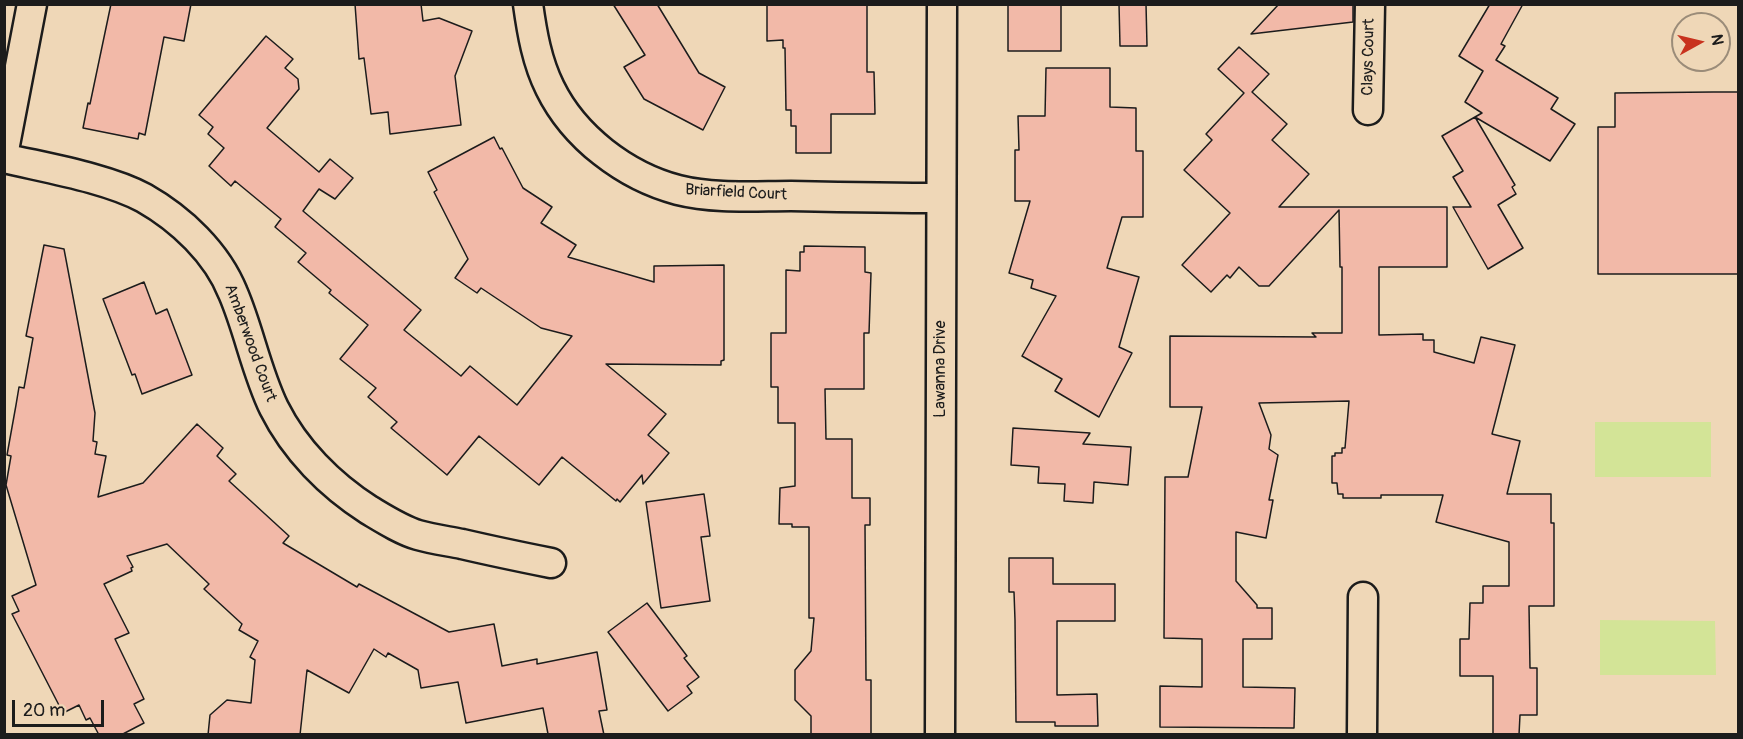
<!DOCTYPE html>
<html>
<head>
<meta charset="utf-8">
<style>
	body { margin:0 }
	#map { position:relative; width:1743px; height:739px; overflow:hidden; background:#efd7b7; font-family:Pangolin,sans-serif }
	canvas { display:block }
	.frame { position:absolute; inset:0; border:6px solid #1c1c1c; pointer-events:none }
	.north { position:absolute; left:1671px; top:12px; width:60px; height:60px; box-sizing:border-box; background:#efd7b7; border:2px solid #9b8c79; border-radius:50%; rotate:82deg; font-size:16px; font-weight:700; line-height:24px; text-align:center; color:#1c1c1c }
	.north::after { content:''; display:block; margin:auto; width:21px; height:27px; background:#c8321e; clip-path:polygon(50% 0,100% 100%,50% 72%,0 100%) }
	.scale { position:absolute; left:12px; top:700px; width:92px; height:27px; box-sizing:border-box; border:3px solid #1c1c1c; border-top:0; padding-left:8px; font-size:18px; line-height:21px; white-space:nowrap; color:#1c1c1c; -webkit-text-stroke:4px #efd7b7; paint-order:stroke }
</style>
</head>
<body>
<div id="map">
<canvas width="1743" height="739"></canvas>
<div class="frame"></div>
<div class="north">N</div>
<div class="scale">20 m</div>
</div>
<script>
const ctx = document.querySelector('canvas').getContext('2d');
ctx.lineJoin = 'round';
function fillPath(path, color) { ctx.fillStyle = color; ctx.fill(path, 'evenodd'); }
function strokePath(path, color, width, dash) { ctx.strokeStyle = color; ctx.lineWidth = width; ctx.lineCap = dash ? 'butt' : 'round'; ctx.setLineDash(dash || []); ctx.stroke(path); }
function write(font, color, halo, rows, align = 'center') {
  ctx.font = font + ' Pangolin,sans-serif'; ctx.lineWidth = 4.5; ctx.setLineDash([]); ctx.textBaseline = 'middle'; ctx.strokeStyle = halo; ctx.fillStyle = color; for (const [text, x, y, turn = 0] of rows) {
    ctx.save(); ctx.translate(x, y); ctx.rotate((+turn || 0) * Math.PI / 180); ctx.textAlign = isNaN(turn) ? turn : align; if (halo) ctx.strokeText(text, 0, 0); ctx.fillText(text, 0, 0); ctx.restore();
  }
}
fillPath(new Path2D(`
	M 1595,422 L 1711,422 L 1711,477 L 1595,477 Z
	M 1600,620 L 1715,621 L 1716,675 L 1600,675 Z`), '#d3e497');
const building = new Path2D(`
	M 111,4 L 191,4 L 184,41 L 164,37 L 145,135 L 139,133 L 138,139 L 83,128 L 88,103 L 90,104 Z
	M 355,4 L 421,4 L 423,21 L 439,18 L 472,31 L 455,76 L 461,125 L 390,134 L 388,112 L 371,114 L 364,58 L 359,59 Z
	M 613,4 L 657,4 L 699,73 L 725,87 L 703,130 L 644,99 L 624,67 L 645,55 Z
	M 767,4 L 867,4 L 867,72 L 874,72 L 875,114 L 831,114 L 831,153 L 796,153 L 796,126 L 791,126 L 791,110 L 786,110 L 785,48 L 783,48 L 783,40 L 767,41 Z
	M 1008,4 L 1061,4 L 1061,51 L 1008,51 Z
	M 1119,4 L 1146,4 L 1147,46 L 1120,46 Z
	M 1279,4 L 1353,4 L 1353,22 L 1251,34 Z
	M 1490,4 L 1523,4 L 1501,44 L 1505,46 L 1496,60 L 1558,98 L 1551,109 L 1575,124 L 1550,161 L 1475,117 L 1482,113 L 1465,102 L 1483,71 L 1459,56 Z
	M 266,36 L 293,59 L 285,68 L 298,79 L 299,89 L 267,128 L 319,172 L 330,159 L 353,178 L 335,199 L 319,189 L 303,211 L 421,310 L 404,330 L 461,376 L 470,366 L 517,405 L 572,336 L 541,328 L 481,288 L 477,293 L 455,278 L 468,259 L 434,192 L 437,190 L 428,172 L 494,137 L 500,149 L 502,148 L 523,188 L 552,207 L 541,223 L 576,245 L 568,257 L 654,282 L 654,266 L 724,265 L 724,360 L 721,361 L 721,365 L 606,364 L 666,414 L 648,435 L 669,453 L 643,484 L 642,475 L 620,502 L 617,499 L 616,501 L 562,457 L 539,485 L 479,436 L 447,475 L 391,428 L 397,422 L 368,397 L 376,388 L 340,359 L 368,325 L 329,293 L 331,290 L 298,262 L 306,253 L 275,227 L 281,219 L 235,181 L 231,186 L 209,166 L 224,148 L 208,134 L 213,127 L 199,115 Z
	M 1239,47 L 1269,74 L 1252,92 L 1287,124 L 1272,140 L 1309,174 L 1279,207 L 1447,207 L 1447,267 L 1379,267 L 1379,335 L 1423,334 L 1423,340 L 1434,340 L 1434,352 L 1474,363 L 1481,337 L 1515,345 L 1492,434 L 1520,441 L 1507,494 L 1551,494 L 1551,523 L 1554,523 L 1554,606 L 1529,606 L 1530,668 L 1537,668 L 1537,715 L 1520,715 L 1519,735 L 1493,735 L 1493,676 L 1460,676 L 1460,639 L 1469,639 L 1470,603 L 1483,603 L 1483,586 L 1509,586 L 1509,542 L 1436,522 L 1443,495 L 1381,495 L 1381,498 L 1343,498 L 1343,494 L 1338,494 L 1337,483 L 1332,483 L 1332,456 L 1335,456 L 1335,453 L 1342,453 L 1342,448 L 1345,448 L 1349,401 L 1259,403 L 1271,435 L 1269,449 L 1278,455 L 1269,500 L 1273,500 L 1266,538 L 1236,532 L 1236,581 L 1257,605 L 1257,608 L 1272,608 L 1272,639 L 1243,639 L 1243,687 L 1295,688 L 1294,728 L 1160,727 L 1160,686 L 1202,687 L 1202,639 L 1164,638 L 1165,477 L 1188,477 L 1202,407 L 1170,407 L 1170,336 L 1316,337 L 1312,333 L 1342,333 L 1342,267 L 1340,267 L 1339,210 L 1269,286 L 1259,286 L 1239,267 L 1230,278 L 1227,275 L 1211,292 L 1182,265 L 1230,213 L 1184,170 L 1212,140 L 1206,134 L 1244,93 L 1218,69 Z
	M 1046,68 L 1110,68 L 1110,107 L 1136,108 L 1136,151 L 1143,151 L 1143,217 L 1122,217 L 1107,268 L 1139,277 L 1119,347 L 1132,353 L 1099,417 L 1055,391 L 1062,379 L 1022,356 L 1056,296 L 1031,288 L 1033,280 L 1009,273 L 1030,201 L 1015,201 L 1015,150 L 1019,150 L 1018,116 L 1045,116 Z
	M 1713,92 L 1738,92 L 1738,274 L 1598,274 L 1598,127 L 1615,127 L 1615,93 Z
	M 1475,117 L 1515,185 L 1512,187 L 1516,194 L 1498,205 L 1523,248 L 1488,269 L 1453,207 L 1471,207 L 1453,177 L 1463,171 L 1442,136 Z
	M 44,245 L 64,249 L 95,413 L 93,441 L 97,442 L 95,454 L 106,456 L 98,497 L 143,483 L 197,424 L 223,448 L 217,456 L 236,474 L 229,481 L 289,536 L 283,543 L 357,587 L 359,584 L 449,632 L 494,624 L 502,666 L 537,659 L 537,664 L 597,652 L 607,710 L 599,711 L 604,735 L 548,734 L 543,708 L 466,723 L 458,682 L 421,688 L 418,670 L 388,653 L 386,657 L 374,649 L 349,693 L 307,670 L 300,735 L 208,735 L 210,715 L 227,700 L 251,703 L 255,660 L 250,657 L 258,641 L 239,630 L 242,624 L 204,589 L 209,584 L 167,544 L 127,556 L 133,567 L 131,568 L 132,571 L 104,584 L 129,633 L 115,639 L 144,699 L 134,704 L 144,723 L 121,735 L 99,735 L 90,718 L 86,720 L 79,705 L 63,713 L 12,614 L 19,611 L 12,596 L 36,585 L 6,485 L 11,456 L 7,455 L 16,405 L 19,387 L 24,388 L 33,338 L 26,336 Z
	M 804,246 L 865,247 L 865,272 L 871,273 L 869,333 L 864,333 L 864,389 L 825,389 L 826,439 L 852,439 L 852,498 L 870,498 L 870,525 L 865,525 L 866,680 L 871,680 L 871,735 L 811,735 L 811,716 L 795,700 L 795,670 L 811,651 L 814,618 L 809,618 L 809,527 L 792,527 L 792,524 L 779,524 L 780,488 L 795,486 L 795,423 L 778,423 L 778,387 L 771,387 L 771,333 L 786,333 L 786,270 L 800,271 L 800,252 L 804,252 Z
	M 144,282 L 156,314 L 167,309 L 192,375 L 142,394 L 135,374 L 132,375 L 103,299 Z
	M 1013,428 L 1090,433 L 1083,444 L 1131,447 L 1128,485 L 1094,482 L 1093,503 L 1064,501 L 1065,484 L 1038,483 L 1039,467 L 1011,465 Z
	M 704,494 L 710,536 L 701,537 L 710,601 L 661,608 L 646,502 Z
	M 1009,558 L 1053,558 L 1053,584 L 1115,584 L 1115,621 L 1057,621 L 1057,695 L 1097,694 L 1098,726 L 1055,726 L 1055,722 L 1016,722 L 1015,620 L 1014,592 L 1009,592 Z
	M 647,603 L 687,656 L 684,658 L 699,677 L 687,686 L 692,693 L 668,711 L 608,632 Z`);
fillPath(building, '#f2b9a8');
strokePath(building, '#1c1c1c', 1.5);
const minor = new Path2D(`
	M 528,4 C 532,33 537,62 550,88 C 574,137 625,176 678,190 C 714,199 754,196 791,196 C 841,197 891,198 941,198
	M 1368,110 L 1370,4
	M 4,150 L 32,4
	M 4,158 C 46,168 107,178 144,198 C 181,219 217,253 233,293 C 249,330 256,371 274,408 C 295,450 330,485 369,510 C 384,519 401,530 418,535 C 432,539 447,541 462,544 C 492,551 521,557 551,563
	M 940,734 L 942,4
	M 1362,734 L 1363,597`);
strokePath(minor, '#1c1c1c', 33);
strokePath(minor, '#efd7b7', 28);
write('16px', '#1c1c1c', '#efd7b7', [
	["Clays Court",1369,57,-89],
	["Briarfield Court",736,193,3],
	["Amberwood Court",250,343,70],
	["Lawanna Drive",941,369,-90]
]);
</script>
</body>
</html>
